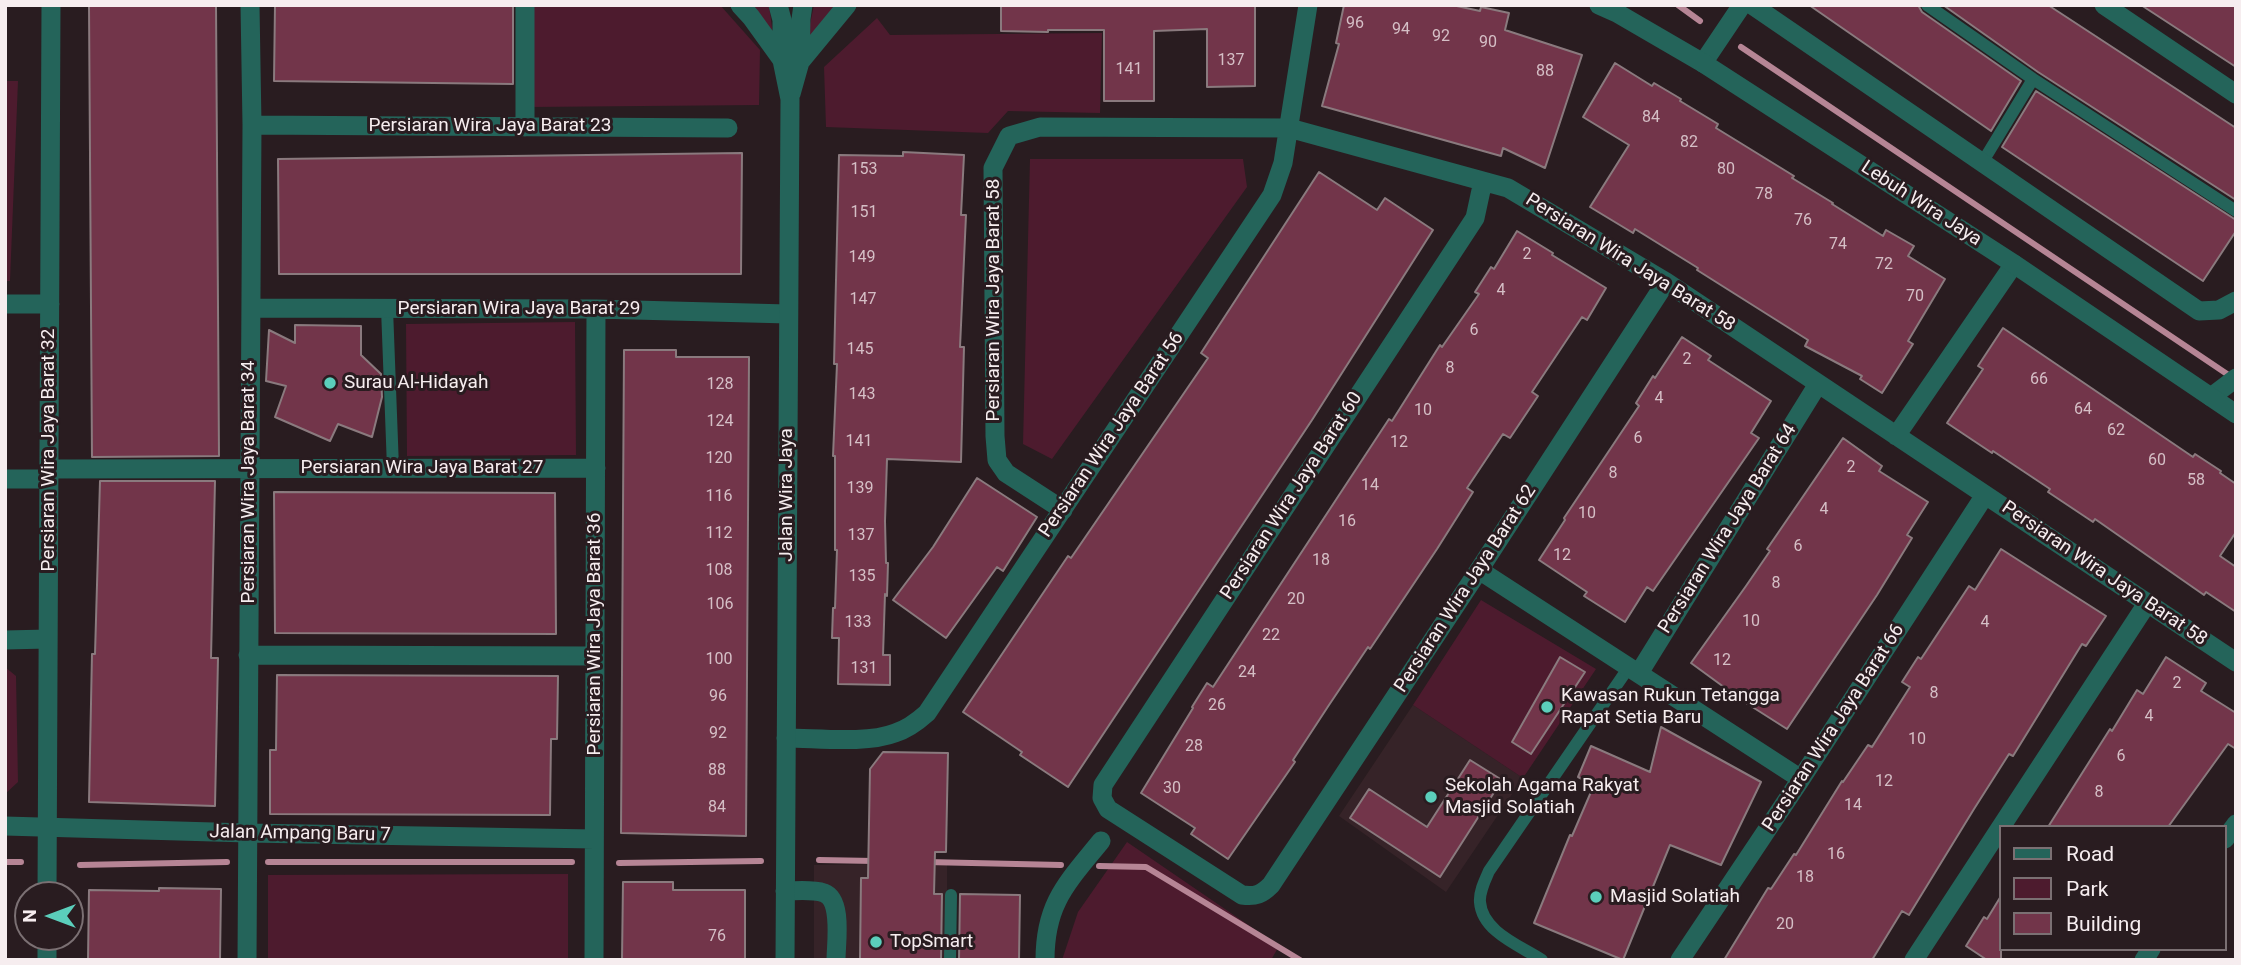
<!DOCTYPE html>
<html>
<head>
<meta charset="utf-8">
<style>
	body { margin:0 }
	#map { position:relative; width:2241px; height:965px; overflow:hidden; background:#291c20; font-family:Roboto,sans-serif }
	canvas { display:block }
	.frame { position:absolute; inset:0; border:7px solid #f6edef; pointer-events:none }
	.legend { position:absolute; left:1999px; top:825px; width:228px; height:126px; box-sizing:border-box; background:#291c20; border:2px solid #7b7073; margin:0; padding:9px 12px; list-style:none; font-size:21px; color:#f6edef }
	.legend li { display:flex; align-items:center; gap:14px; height:35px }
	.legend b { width:35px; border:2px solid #7b7073 }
	.north { position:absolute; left:14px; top:881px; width:70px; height:70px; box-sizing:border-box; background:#291c20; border:2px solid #7b7073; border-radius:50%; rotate:270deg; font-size:19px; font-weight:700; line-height:28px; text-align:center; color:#f6edef }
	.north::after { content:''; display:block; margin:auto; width:24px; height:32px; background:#5bcebb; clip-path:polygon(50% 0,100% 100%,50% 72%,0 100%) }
</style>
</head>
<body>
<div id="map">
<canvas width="2241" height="965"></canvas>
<div class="frame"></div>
<ul class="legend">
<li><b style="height:9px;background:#24645a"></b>Road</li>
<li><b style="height:19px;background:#4d1b2e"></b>Park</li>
<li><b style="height:19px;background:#72354a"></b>Building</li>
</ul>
<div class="north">N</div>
</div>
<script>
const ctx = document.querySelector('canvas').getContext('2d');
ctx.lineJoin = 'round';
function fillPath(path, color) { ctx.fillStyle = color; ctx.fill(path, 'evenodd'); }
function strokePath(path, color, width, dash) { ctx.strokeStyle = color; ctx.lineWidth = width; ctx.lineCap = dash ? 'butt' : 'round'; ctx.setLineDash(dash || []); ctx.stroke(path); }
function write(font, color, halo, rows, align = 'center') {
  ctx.font = font + ' Roboto,sans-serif'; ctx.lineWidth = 6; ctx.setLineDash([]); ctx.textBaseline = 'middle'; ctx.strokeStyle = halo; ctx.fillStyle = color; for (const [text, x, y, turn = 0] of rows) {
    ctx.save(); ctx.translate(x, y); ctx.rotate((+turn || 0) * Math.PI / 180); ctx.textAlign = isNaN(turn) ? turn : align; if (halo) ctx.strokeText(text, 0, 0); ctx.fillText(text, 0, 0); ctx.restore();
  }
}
fillPath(new Path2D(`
	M 1413,705 L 1523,778 L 1446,892 L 1339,816 Z
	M 947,863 L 947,960 L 814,960 L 814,865 Z`), '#362328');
fillPath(new Path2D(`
	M 530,5 L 720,5 L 760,50 L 759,105 L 530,107 Z
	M 746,5 L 769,5 L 773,35 Z
	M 814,5 L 842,5 L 806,43 Z
	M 877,18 L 890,35 L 1102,33 L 1100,113 L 1008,111 L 988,133 L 826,127 L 824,67 Z
	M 5,81 L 18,81 L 10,281 L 5,281 Z
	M 1030,159 L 1243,159 L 1247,187 L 1052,459 L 1023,444 Z
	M 575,322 L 576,455 L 407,456 L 406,324 Z
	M 1481,600 L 1596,669 L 1523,778 L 1413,705 Z
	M 5,667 L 16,676 L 18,782 L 5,794 Z
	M 1127,842 L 1279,946 L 1271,960 L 1062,960 L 1078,912 Z
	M 568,874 L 568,960 L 268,960 L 268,875 Z`), '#4d1b2e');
strokePath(new Path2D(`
	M 1678,5 L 1700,21
	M 1741,47 L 2227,374
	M 819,860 L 874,861
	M 5,862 L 21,862
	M 268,862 L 572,862
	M 927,862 L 1061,865
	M 619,863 L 761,861
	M 80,865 L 227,862
	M 1099,866 L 1146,867 L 1300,960`), '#b68595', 6);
const building = new Path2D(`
	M 89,5 L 216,5 L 219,456 L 92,457 Z
	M 275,5 L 513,5 L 513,84 L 274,81 Z
	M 1001,5 L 1255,5 L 1255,86 L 1207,87 L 1207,29 L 1154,31 L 1154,101 L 1104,101 L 1104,30 L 1048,30 L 1048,32 L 1001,31 Z
	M 1344,5 L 1452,5 L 1480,11 L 1481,7 L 1509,13 L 1505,30 L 1582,55 L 1545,168 L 1503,148 L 1501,156 L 1322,106 L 1339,44 L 1336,43 Z
	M 1809,5 L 1918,5 L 1922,12 L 2021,81 L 1991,131 Z
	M 1943,5 L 2048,5 L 2236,128 L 2236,200 L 2038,72 Z
	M 2141,5 L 2236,5 L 2236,67 Z
	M 1615,63 L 1652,86 L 1654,83 L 1681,99 L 1680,101 L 1718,124 L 1716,128 L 1794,176 L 1792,178 L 1833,203 L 1832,204 L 1883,236 L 1886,230 L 1914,246 L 1908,256 L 1945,279 L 1908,341 L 1913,344 L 1882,393 L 1860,379 L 1862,376 L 1805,346 L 1808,340 L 1697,270 L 1698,268 L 1635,229 L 1633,233 L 1590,207 L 1629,145 L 1583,117 Z
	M 2036,91 L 2236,220 L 2236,231 L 2203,281 L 2002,147 Z
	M 903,152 L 964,155 L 961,215 L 966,215 L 960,347 L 964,347 L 961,462 L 887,459 L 885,521 L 886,563 L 888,563 L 887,596 L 885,594 L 883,655 L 890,655 L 890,685 L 838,684 L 839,638 L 832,638 L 833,608 L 835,608 L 837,550 L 835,550 L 835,456 L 833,456 L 837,364 L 834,364 L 839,155 L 903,156 Z
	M 742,153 L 741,274 L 279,274 L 278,159 Z
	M 1319,172 L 1377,210 L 1385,198 L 1433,230 L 1312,420 L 1068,787 L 1020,755 L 1022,752 L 963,712 L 1068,556 L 1071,558 L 1208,358 L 1201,353 Z
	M 1517,231 L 1553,253 L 1552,255 L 1606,288 L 1587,320 L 1582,317 L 1532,392 L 1538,396 L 1510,438 L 1503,434 L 1467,488 L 1473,492 L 1437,549 L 1370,649 L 1368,647 L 1329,705 L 1293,760 L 1295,762 L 1228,859 L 1191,834 L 1195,828 L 1141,793 L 1193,708 L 1192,707 L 1207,683 L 1213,687 L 1389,419 L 1392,421 L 1440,345 L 1442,347 L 1479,294 L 1475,292 L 1491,267 L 1494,269 Z
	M 295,325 L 361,326 L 361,355 L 381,374 L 382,397 L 372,437 L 338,424 L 330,441 L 275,417 L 286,386 L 266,381 L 269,330 L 295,343 Z
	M 2003,328 L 2193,457 L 2195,454 L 2221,471 L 2220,473 L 2236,484 L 2236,532 L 2220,556 L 2236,567 L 2236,612 L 2206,592 L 2204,595 L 2095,519 L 2093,522 L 2048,492 L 2050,489 L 1993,451 L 1992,453 L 1947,423 L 1983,369 L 1978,366 Z
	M 1682,337 L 1711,356 L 1708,360 L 1771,401 L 1751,433 L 1759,438 L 1653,591 L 1647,587 L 1625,622 L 1584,596 L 1587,592 L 1539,560 L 1565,520 L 1564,518 L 1639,406 L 1636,403 L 1653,376 L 1655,378 Z
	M 624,350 L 676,350 L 676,357 L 749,357 L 746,836 L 621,833 Z
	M 1843,438 L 1882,466 L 1879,471 L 1928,502 L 1907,535 L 1912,538 L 1877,595 L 1787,729 L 1743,701 L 1691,663 L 1746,586 L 1770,551 L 1767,549 Z
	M 977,478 L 1037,517 L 1003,571 L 997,567 L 946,638 L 893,600 L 933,547 Z
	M 100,481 L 215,481 L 211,658 L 218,658 L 215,806 L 89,802 L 92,654 L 95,654 Z
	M 274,492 L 555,493 L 556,634 L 275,633 Z
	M 2001,549 L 2106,616 L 2086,646 L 2082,644 L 2013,756 L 2009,754 L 1974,809 L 1909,915 L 1902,911 L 1872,960 L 1724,960 L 1768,888 L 1771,889 L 1794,854 L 1796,855 L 1842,781 L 1843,782 L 1868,745 L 1872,747 L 1910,687 L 1902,682 L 1918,657 L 1921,659 L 1969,586 L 1975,590 Z
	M 1560,657 L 1585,672 L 1531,754 L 1512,742 Z
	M 2166,657 L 2206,683 L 2201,691 L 2236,713 L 2236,749 L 2228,744 L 2168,827 L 2048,827 L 2110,729 L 2112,731 L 2137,690 L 2143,694 Z
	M 277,675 L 558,676 L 557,739 L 551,739 L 550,815 L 270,814 L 270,750 L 276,750 Z
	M 1661,727 L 1761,782 L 1721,865 L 1670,845 L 1623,960 L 1534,923 L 1570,835 L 1572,836 L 1594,785 L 1578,777 L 1591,746 L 1650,772 Z
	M 883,752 L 948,753 L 946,852 L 935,852 L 934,894 L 942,894 L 941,960 L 860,960 L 861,878 L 868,878 L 870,769 Z
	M 1470,760 L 1502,780 L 1440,877 L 1350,818 L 1369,789 L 1427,827 Z
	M 623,882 L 673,882 L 673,890 L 745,890 L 745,960 L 622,960 Z
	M 159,888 L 221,889 L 220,960 L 88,960 L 89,890 L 159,891 Z
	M 960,894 L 1020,895 L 1019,960 L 959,960 Z
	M 2001,896 L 2001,960 L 1987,960 L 1966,946 L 1984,917 L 1987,919 Z`);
fillPath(building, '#72354a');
strokePath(building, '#8a7a7e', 2);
strokePath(new Path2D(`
	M 1927,5 L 2033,79
	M 1982,163 L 2033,79 L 2236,211
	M 387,308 L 393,468
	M 950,960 L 951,895
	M 1542,960 C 1521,946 1482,932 1480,902 C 1479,892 1485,880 1489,871 L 1629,667`), '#24645a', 12);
strokePath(new Path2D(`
	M 525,5 L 525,127
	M 1752,5 L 2199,311 L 2219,310 L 2236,301
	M 2104,5 L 2236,94
	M 1703,63 L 1742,5
	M 252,125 L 728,128
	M 1483,181 L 1475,218 L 1103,785 L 1102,798 L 1108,809 L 1242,895 C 1256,897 1262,894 1271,885 L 1479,570 L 1666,282
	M 5,304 L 50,304
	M 251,308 L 596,309 L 788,314
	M 2211,397 L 2236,378
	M 1896,436 L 2014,264
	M 49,469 L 596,468
	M 5,479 L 49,479
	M 1063,510 L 1006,473 L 997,460 L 995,436 L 993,168 L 1009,136 L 1040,127 L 1289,128 L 1508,188 L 1666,282 L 2236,662
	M 1479,570 L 1801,779
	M 5,640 L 48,639
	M 248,655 L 595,656
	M 1639,673 L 1818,384
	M 786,738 C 817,738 867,744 895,733 C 908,729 917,722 927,713 L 1272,195 L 1283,163 L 1308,5
	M 5,826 L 248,833 L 594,839
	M 2225,839 L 2236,824
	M 785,891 C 797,891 812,889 824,893 C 843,900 836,943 836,960
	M 47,895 L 51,5
	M 47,960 L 47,937
	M 247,960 L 252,125 L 250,5
	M 594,960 L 596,309
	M 1045,960 C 1045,903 1067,883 1101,841
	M 1680,960 L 1801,779 L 1985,495
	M 1914,960 L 2148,602
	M 2144,960 L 2151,949`), '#24645a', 19);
strokePath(new Path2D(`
	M 740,5 L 751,17 L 782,60
	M 778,5 L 782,20 L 782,60 L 790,99 L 785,960
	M 1599,5 L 1617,13 L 1703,63 L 2014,264 L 2236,414
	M 800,62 L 847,5
	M 791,94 L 800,62 L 801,19 L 803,5`), '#24645a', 19);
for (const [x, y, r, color] of [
	[330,383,7,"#5bcebb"],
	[1547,707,7,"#5bcebb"],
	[1431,797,7,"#5bcebb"],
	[1596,897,7,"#5bcebb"],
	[876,942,7,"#5bcebb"]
]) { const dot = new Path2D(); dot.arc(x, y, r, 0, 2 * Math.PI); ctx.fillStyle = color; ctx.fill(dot); strokePath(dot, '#291c20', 2.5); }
write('16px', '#d5bfc6', null, [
	["96",1355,24],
	["94",1401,30],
	["92",1441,37],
	["90",1488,43],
	["137",1231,61],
	["141",1129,70],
	["88",1545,72],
	["84",1651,118],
	["82",1689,143],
	["153",864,170],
	["80",1726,170],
	["78",1764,195],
	["151",864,213],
	["76",1803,221],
	["74",1838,245],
	["2",1527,255],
	["149",862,258],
	["72",1884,265],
	["4",1501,291],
	["70",1915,297],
	["147",863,300],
	["6",1474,331],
	["145",860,350],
	["2",1687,360],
	["8",1450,369],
	["66",2039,380],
	["128",720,385],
	["143",862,395],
	["4",1659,399],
	["64",2083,410],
	["10",1423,411],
	["124",720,422],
	["62",2116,431],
	["6",1638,439],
	["141",859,442],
	["12",1399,443],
	["120",719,459],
	["60",2157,461],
	["2",1851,468],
	["8",1613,474],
	["58",2196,481],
	["14",1370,486],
	["139",860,489],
	["116",719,497],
	["4",1824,510],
	["10",1587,514],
	["16",1347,522],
	["112",719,534],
	["137",861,536],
	["6",1798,547],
	["12",1562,556],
	["18",1321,561],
	["108",719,571],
	["135",862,577],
	["8",1776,584],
	["20",1296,600],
	["106",720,605],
	["10",1751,622],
	["133",858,623],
	["4",1985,623],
	["22",1271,636],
	["100",719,660],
	["12",1722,661],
	["131",864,669],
	["24",1247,673],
	["2",2177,684],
	["8",1934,694],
	["96",718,697],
	["26",1217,706],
	["4",2149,717],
	["92",718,734],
	["10",1917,740],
	["28",1194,747],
	["6",2121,757],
	["88",717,771],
	["12",1884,782],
	["30",1172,789],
	["8",2099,793],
	["14",1853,806],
	["84",717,808],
	["16",1836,855],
	["18",1805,878],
	["20",1785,925],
	["76",717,937]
]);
write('19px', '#f6edef', '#291c20', [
	["Persiaran Wira Jaya Barat 23",490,126],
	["Lebuh Wira Jaya",1921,204,33],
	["Persiaran Wira Jaya Barat 58",1630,263,32],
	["Persiaran Wira Jaya Barat 58",994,300,-90],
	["Persiaran Wira Jaya Barat 29",519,309],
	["Persiaran Wira Jaya Barat 56",1112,435,-56],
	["Persiaran Wira Jaya Barat 32",49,450,-90],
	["Persiaran Wira Jaya Barat 27",422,468],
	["Persiaran Wira Jaya Barat 34",249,482,-90],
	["Jalan Wira Jaya",787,495,-90],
	["Persiaran Wira Jaya Barat 60",1292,496,-57],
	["Persiaran Wira Jaya Barat 64",1728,529,-58],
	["Persiaran Wira Jaya Barat 58",2104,574,34],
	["Persiaran Wira Jaya Barat 62",1466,589,-57],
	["Persiaran Wira Jaya Barat 36",595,634,-90],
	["Persiaran Wira Jaya Barat 66",1834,728,-57],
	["Jalan Ampang Baru 7",300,834,1]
]);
write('19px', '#f6edef', '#291c20', [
	["Surau Al-Hidayah",344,383],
	["Kawasan Rukun Tetangga",1561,696],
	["Rapat Setia Baru",1561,718],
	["Sekolah Agama Rakyat",1445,786],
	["Masjid Solatiah",1445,808],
	["Masjid Solatiah",1610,897],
	["TopSmart",890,942]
], 'left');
</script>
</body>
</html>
